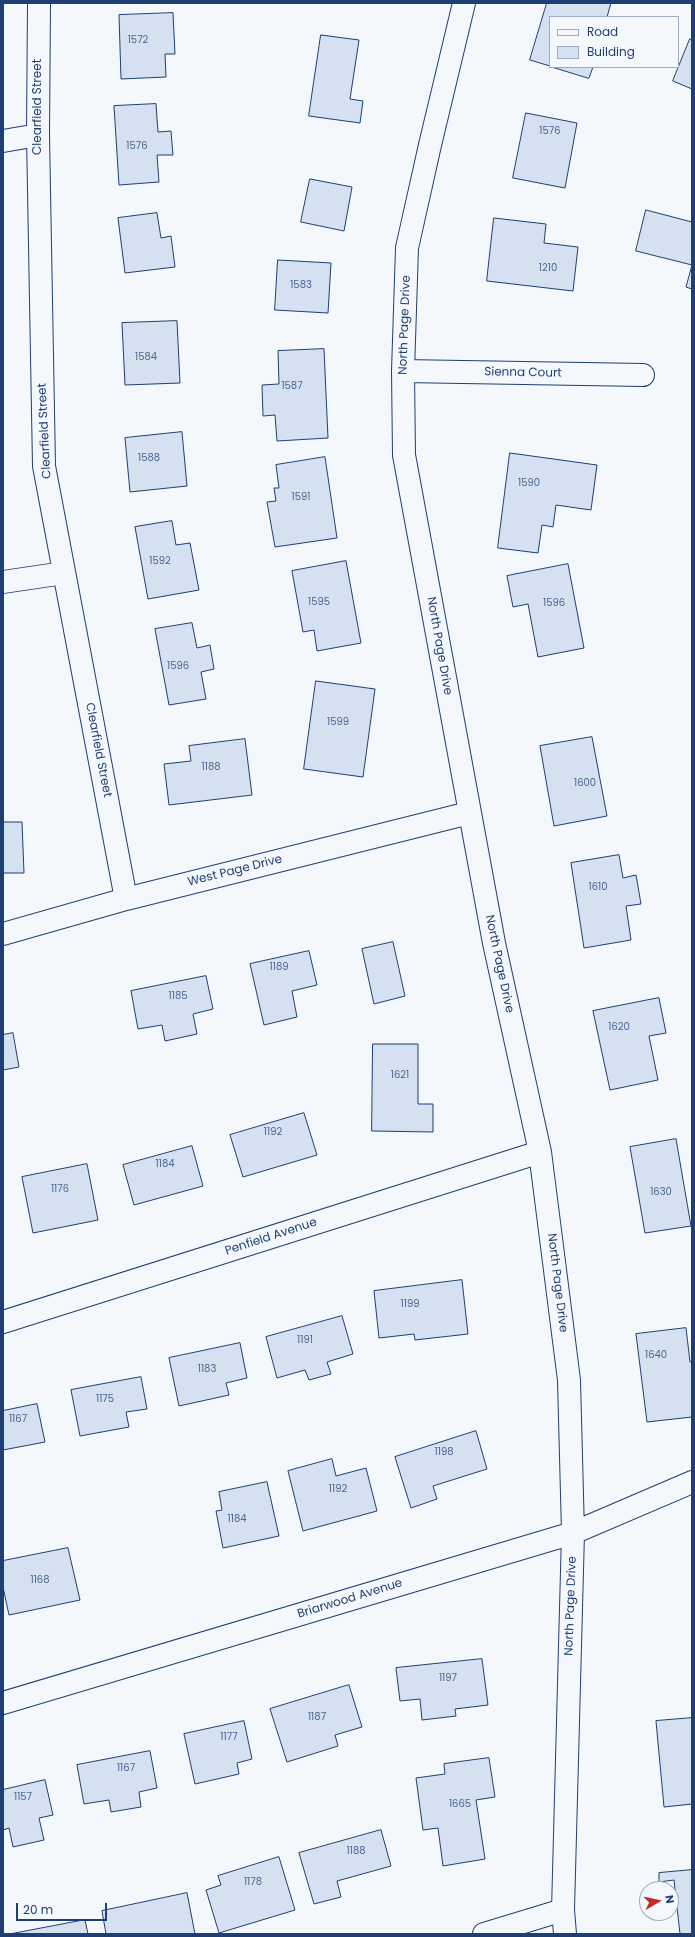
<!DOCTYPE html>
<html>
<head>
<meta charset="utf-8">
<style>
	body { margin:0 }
	#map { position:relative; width:695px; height:1937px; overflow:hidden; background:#f4f7fb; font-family:Poppins,sans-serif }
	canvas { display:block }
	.frame { position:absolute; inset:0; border:4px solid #1d3f73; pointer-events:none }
	.legend { position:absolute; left:549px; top:16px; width:130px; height:52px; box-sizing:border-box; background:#f4f7fb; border:1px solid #9eadc5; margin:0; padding:5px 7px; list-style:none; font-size:12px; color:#1d3f73 }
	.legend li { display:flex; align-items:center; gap:8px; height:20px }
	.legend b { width:20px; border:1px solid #9eadc5 }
	.north { position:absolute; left:639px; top:1881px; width:40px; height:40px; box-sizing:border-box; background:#f4f7fb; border:1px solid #9eadc5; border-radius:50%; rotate:81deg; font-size:11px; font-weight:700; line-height:16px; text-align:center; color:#1d3f73 }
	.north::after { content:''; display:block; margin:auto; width:14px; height:18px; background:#c62828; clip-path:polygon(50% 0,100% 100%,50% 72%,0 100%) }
	.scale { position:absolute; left:16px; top:1903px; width:91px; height:18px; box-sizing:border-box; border:2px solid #1d3f73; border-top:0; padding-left:5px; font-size:12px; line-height:14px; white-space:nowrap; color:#1d3f73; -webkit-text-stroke:3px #f4f7fb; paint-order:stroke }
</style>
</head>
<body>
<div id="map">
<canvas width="695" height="1937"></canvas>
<div class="frame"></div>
<ul class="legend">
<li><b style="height:5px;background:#f4f7fb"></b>Road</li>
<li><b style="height:11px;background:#d5e0f0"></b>Building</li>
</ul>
<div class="north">N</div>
<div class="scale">20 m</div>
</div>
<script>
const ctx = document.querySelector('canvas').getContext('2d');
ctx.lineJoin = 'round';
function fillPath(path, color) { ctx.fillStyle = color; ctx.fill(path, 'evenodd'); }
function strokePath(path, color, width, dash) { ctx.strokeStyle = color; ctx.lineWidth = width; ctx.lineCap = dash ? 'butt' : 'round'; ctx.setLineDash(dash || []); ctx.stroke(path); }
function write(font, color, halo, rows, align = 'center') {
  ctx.font = font + ' Poppins,sans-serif'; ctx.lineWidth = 3; ctx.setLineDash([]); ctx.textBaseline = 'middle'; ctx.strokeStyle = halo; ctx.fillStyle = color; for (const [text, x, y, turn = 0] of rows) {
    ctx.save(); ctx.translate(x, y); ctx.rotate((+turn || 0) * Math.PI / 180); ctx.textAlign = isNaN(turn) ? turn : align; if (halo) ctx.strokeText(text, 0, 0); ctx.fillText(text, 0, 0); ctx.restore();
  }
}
const building = new Path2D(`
	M 547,3 L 611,3 L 607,17 L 550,17 L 550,66 L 530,60 Z
	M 173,13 L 175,54 L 165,54 L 166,77 L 121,79 L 119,15 Z
	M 321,35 L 359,40 L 350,99 L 363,101 L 360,123 L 309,116 Z
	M 690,39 L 692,40 L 692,89 L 673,81 Z
	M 552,67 L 593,67 L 589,78 Z
	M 156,104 L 158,132 L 171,131 L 173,155 L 157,155 L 159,182 L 119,185 L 114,106 Z
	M 526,113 L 577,123 L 565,188 L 513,178 Z
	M 310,179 L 352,187 L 344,231 L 301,222 Z
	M 646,210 L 692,222 L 692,289 L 686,287 L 692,265 L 636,251 Z
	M 157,213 L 161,238 L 171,236 L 175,267 L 125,273 L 118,218 Z
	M 494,218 L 546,224 L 544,243 L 578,247 L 573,291 L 487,281 Z
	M 278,260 L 331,263 L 328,313 L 275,310 Z
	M 177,321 L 180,383 L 125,385 L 122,323 Z
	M 324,349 L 328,438 L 277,441 L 275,415 L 263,416 L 262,385 L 279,384 L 278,351 Z
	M 182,432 L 187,486 L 130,492 L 125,438 Z
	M 510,453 L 597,465 L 591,510 L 556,505 L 553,527 L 542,525 L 538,553 L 498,548 Z
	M 325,457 L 337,538 L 275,547 L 267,502 L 276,501 L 274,488 L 279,488 L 276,465 Z
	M 172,521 L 176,545 L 190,543 L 199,590 L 148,599 L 135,527 Z
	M 346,561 L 361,643 L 317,651 L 314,630 L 303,632 L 292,571 Z
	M 568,564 L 584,648 L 538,657 L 528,604 L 513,607 L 507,576 Z
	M 192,623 L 197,648 L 210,645 L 214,669 L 201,672 L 206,699 L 169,705 L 155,629 Z
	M 316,681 L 375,689 L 363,777 L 304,769 Z
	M 592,737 L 607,816 L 554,826 L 540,746 Z
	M 245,739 L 252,795 L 169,805 L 164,764 L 191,761 L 189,746 Z
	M 3,822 L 22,822 L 24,873 L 3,873 Z
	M 619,855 L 623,878 L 636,875 L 641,904 L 626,906 L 631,940 L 584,948 L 571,863 Z
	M 393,942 L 405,996 L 374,1004 L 362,949 Z
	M 309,951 L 317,985 L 292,991 L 297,1017 L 264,1025 L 250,964 Z
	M 206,976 L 213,1009 L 193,1014 L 197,1034 L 165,1041 L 162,1025 L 138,1029 L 131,991 Z
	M 659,998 L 666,1033 L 649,1036 L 658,1080 L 610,1090 L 593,1011 Z
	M 13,1033 L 19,1067 L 3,1070 L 3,1035 Z
	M 373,1044 L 418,1044 L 418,1104 L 433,1104 L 433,1132 L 372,1131 Z
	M 304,1113 L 317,1155 L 243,1177 L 230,1135 Z
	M 676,1139 L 691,1226 L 645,1233 L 630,1147 Z
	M 192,1146 L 203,1186 L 134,1205 L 123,1165 Z
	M 87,1164 L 98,1220 L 33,1233 L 22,1177 Z
	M 462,1280 L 468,1334 L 415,1340 L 414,1334 L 379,1338 L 374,1291 Z
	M 342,1316 L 353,1354 L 327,1362 L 331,1374 L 309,1380 L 305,1370 L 277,1378 L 266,1337 Z
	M 686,1328 L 690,1362 L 692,1362 L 692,1417 L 647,1422 L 636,1334 Z
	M 240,1343 L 247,1378 L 226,1383 L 229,1395 L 179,1406 L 169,1358 Z
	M 141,1377 L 147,1409 L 126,1412 L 129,1427 L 80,1436 L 71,1390 Z
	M 37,1404 L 45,1442 L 3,1450 L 3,1411 Z
	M 476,1431 L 487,1469 L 433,1486 L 437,1499 L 411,1508 L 395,1457 Z
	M 332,1459 L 336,1476 L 366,1468 L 377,1511 L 303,1531 L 288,1471 Z
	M 267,1482 L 279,1536 L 223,1548 L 216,1511 L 222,1510 L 219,1492 Z
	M 68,1548 L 80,1600 L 9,1615 L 3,1587 L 3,1561 Z
	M 482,1659 L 488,1705 L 455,1709 L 456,1716 L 422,1720 L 420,1699 L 400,1701 L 396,1668 Z
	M 349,1685 L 362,1727 L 335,1735 L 338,1746 L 287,1762 L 270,1709 Z
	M 692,1718 L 692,1804 L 664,1807 L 656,1721 Z
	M 244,1721 L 252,1759 L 237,1763 L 239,1774 L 195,1784 L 184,1734 Z
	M 150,1751 L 157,1788 L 139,1792 L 141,1807 L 111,1812 L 109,1800 L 84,1804 L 77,1765 Z
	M 489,1758 L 495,1797 L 476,1800 L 485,1859 L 443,1866 L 438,1828 L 423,1830 L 416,1778 L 445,1774 L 444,1764 Z
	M 45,1780 L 53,1815 L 39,1818 L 44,1840 L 13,1847 L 9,1828 L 3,1830 L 3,1790 Z
	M 381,1830 L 391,1866 L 337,1881 L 341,1897 L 314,1904 L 299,1853 Z
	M 279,1857 L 295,1910 L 219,1933 L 206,1890 L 221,1885 L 218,1876 Z
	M 692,1870 L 692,1934 L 680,1934 L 674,1880 L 659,1882 L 659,1873 Z
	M 187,1893 L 195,1934 L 106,1934 L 102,1911 Z
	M 85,1920 L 88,1934 L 10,1934 Z`);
fillPath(building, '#d5e0f0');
strokePath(building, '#1d3f73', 1);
const minor = new Path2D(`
	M 39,3 L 38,135 L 44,466 L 126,899
	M 464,3 L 430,145 L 407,248 L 403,371 L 404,455 L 494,943 L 540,1152 L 569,1380 L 573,1533 L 563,1910 L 565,1934
	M 3,141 L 38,135
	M 403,371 L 643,375
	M 3,582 L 64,573
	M 3,934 L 126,899 L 469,813
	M 3,1322 L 540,1152
	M 3,1703 L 573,1533 L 692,1482
	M 484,1934 L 563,1910`);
strokePath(minor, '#1d3f73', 24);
strokePath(minor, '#f4f7fb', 22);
write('10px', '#4b6792', null, [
	["1572",138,40],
	["1576",550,131],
	["1576",137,146],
	["1210",548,268],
	["1583",301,285],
	["1584",146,357],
	["1587",292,386],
	["1588",149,458],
	["1590",529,483],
	["1591",301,497],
	["1592",160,561],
	["1595",319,602],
	["1596",554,603],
	["1596",178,666],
	["1599",338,722],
	["1188",211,767],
	["1600",585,783],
	["1610",598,887],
	["1189",279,967],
	["1185",178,996],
	["1620",619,1027],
	["1621",400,1075],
	["1192",273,1132],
	["1184",165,1164],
	["1176",60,1189],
	["1630",661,1192],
	["1199",410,1304],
	["1191",305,1340],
	["1640",656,1355],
	["1183",207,1369],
	["1175",105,1399],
	["1167",18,1419],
	["1198",444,1452],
	["1192",338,1489],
	["1184",237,1519],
	["1168",40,1580],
	["1197",448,1678],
	["1187",317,1717],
	["1177",229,1737],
	["1167",126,1768],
	["1157",23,1797],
	["1665",460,1804],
	["1188",356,1851],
	["1178",253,1882]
]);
write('12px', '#1d3f73', '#f4f7fb', [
	["Clearfield Street",38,107,-90],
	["North Page Drive",405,325,-88],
	["Sienna Court",523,373,1],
	["Clearfield Street",45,431,-93],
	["North Page Drive",439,646,80],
	["Clearfield Street",98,750,79],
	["West Page Drive",235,871,-14],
	["North Page Drive",499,964,78],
	["Penfield Avenue",271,1237,-18],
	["North Page Drive",557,1283,83],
	["Briarwood Avenue",350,1599,-17],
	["North Page Drive",571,1606,-88]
]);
</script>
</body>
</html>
